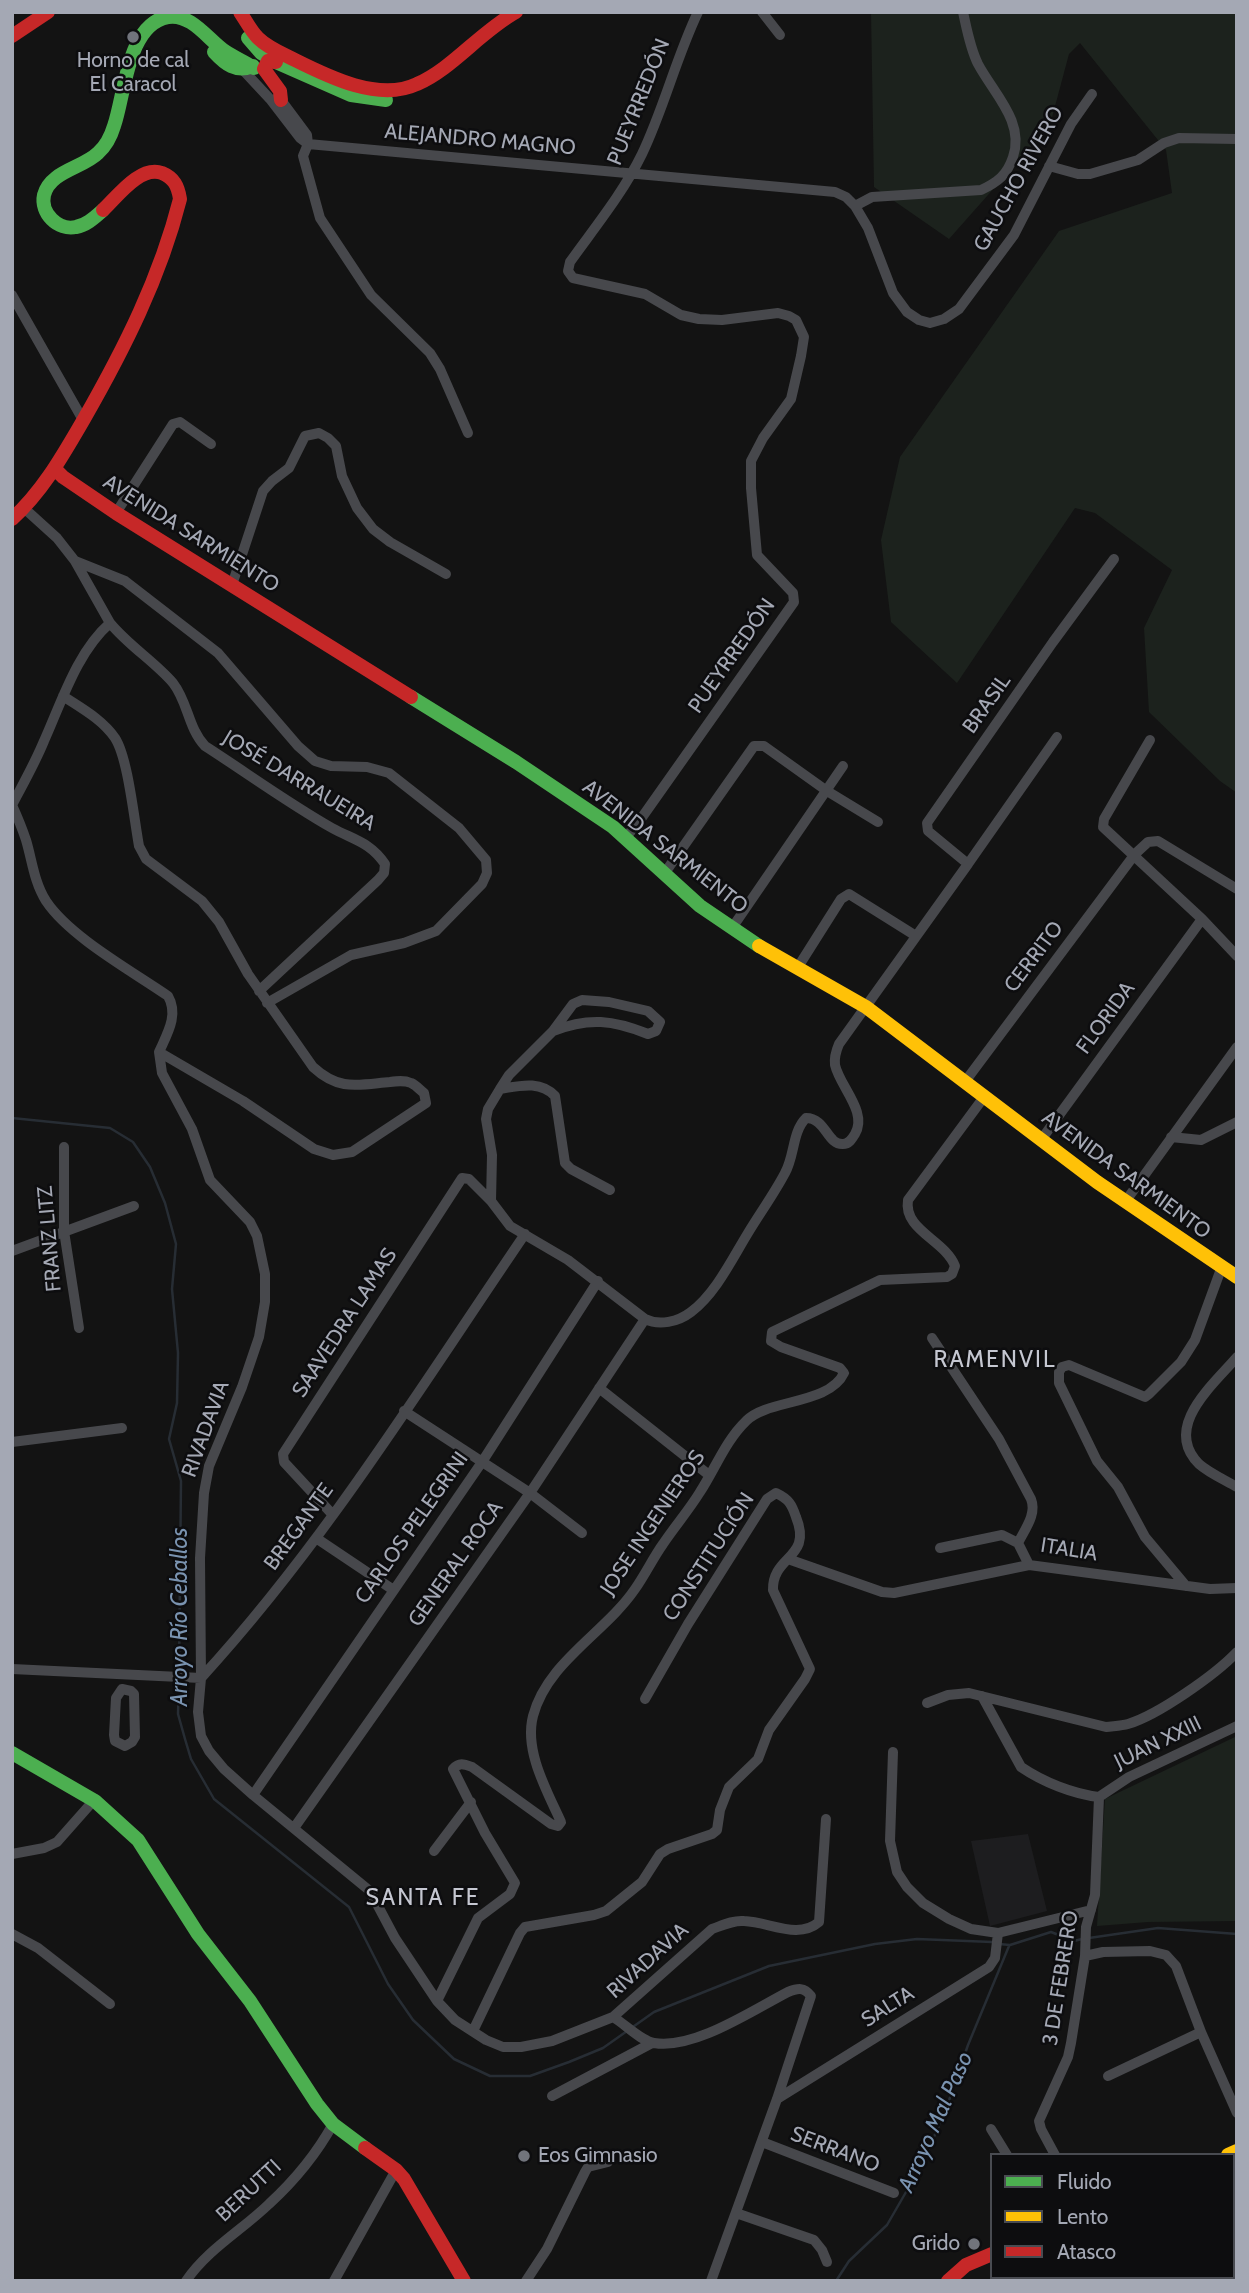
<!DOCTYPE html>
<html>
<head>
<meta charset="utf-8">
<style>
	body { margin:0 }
	#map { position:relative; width:1249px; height:2293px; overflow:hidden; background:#131313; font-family:Cabin,sans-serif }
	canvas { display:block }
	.frame { position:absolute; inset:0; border:14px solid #a4a8b4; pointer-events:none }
	.legend { position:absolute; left:990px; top:2153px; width:245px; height:126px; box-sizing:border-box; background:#0d0d0f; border:2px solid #494b51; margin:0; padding:9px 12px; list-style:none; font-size:21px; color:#a4a8b4 }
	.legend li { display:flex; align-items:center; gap:14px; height:35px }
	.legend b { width:35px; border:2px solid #494b51 }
</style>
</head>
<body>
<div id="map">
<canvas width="1249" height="2293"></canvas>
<div class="frame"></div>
<ul class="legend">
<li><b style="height:9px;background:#4caf50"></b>Fluido</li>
<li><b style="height:9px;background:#ffc107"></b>Lento</li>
<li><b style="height:9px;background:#c62828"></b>Atasco</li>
</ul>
</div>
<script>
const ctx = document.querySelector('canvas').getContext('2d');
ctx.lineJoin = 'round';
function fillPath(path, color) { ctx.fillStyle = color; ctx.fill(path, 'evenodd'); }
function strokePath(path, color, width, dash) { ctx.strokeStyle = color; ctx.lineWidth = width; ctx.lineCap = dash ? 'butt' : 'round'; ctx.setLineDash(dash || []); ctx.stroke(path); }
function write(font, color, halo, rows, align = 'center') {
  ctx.font = font + ' Cabin,sans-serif'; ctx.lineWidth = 5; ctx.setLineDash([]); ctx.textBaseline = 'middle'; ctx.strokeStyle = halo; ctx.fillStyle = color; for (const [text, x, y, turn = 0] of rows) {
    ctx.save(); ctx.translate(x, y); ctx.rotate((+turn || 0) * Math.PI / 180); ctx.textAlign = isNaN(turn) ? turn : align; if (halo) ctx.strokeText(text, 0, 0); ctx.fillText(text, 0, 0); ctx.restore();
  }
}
fillPath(new Path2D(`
	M 1028,1834 L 1047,1911 L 990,1926 L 971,1841 Z`), '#1d1d1f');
fillPath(new Path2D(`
	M 871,12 L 1237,12 L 1237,793 L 1220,781 L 1149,712 L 1144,628 L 1172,570 L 1095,513 L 1075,508 L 957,683 L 891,622 L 881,540 L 900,457 L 1059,231 L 1172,193 L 1166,150 L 1080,43 L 1069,54 L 1050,125 L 949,239 L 874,187 Z
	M 1237,1736 L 1237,1921 L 1148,1922 L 1097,1926 L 1105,1799 Z`), '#1c221d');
strokePath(new Path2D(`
	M 12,1118 L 110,1128 L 133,1142 L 150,1167 L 165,1203 L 176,1244 L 172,1289 L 178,1353 L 177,1403 L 169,1439 L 181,1481 L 179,1673
	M 179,1680 L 178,1714 L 185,1739 L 191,1759 L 214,1799 L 349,1907 L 388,1984 L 413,2020 L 454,2059 L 490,2076 L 530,2076 L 569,2062 L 603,2048 L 654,2012 L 769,1966 L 875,1944 L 917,1939 L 992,1942
	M 1089,1938 L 1158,1928 L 1237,1934
	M 999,1944 L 1010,1945 L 1051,1932 L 1074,1941 L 1082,1939
	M 836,2281 L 849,2261 L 887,2225 L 921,2166 L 945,2112 L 968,2045 L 1009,1946`), '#272d34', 2.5);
strokePath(new Path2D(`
	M 762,12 L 780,35
	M 243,70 L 270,99 L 300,138 L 308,144
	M 278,96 L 307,135 L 308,144 L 303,156 L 320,218 L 371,295 L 430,353 L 440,369 L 468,433
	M 308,144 L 835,192 L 846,197 L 855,206 L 872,197 L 981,190 C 998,182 1007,175 1013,157 C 1025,122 994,94 978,64 C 970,48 967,30 963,12
	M 1049,166 L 1078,174 L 1090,174 L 1138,160 L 1164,143 L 1179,138 L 1237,139
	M 855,206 L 868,228 L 893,293 L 907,312 L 919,320 L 930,323 L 944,319 L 959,309 L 1014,235 L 1071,124 L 1092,94
	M 12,295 L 83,420
	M 116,513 L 173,424 L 180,422 L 211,444
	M 75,561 L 125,581 L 218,653 L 298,746 L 315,761 L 331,766 L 367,767 L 389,773 L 459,828 L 486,860 L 487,873 L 482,884 L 436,931 L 404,943 L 351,955 L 267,1003
	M 232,585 L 263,491 L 272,481 L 289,468 L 305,436 L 319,433 L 328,438 L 336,446 L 342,476 L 357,508 L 373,529 L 390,542 L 446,574
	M 110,623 C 129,646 155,662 173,683 C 188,702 188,728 205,746 C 247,773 288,803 332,828 C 354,840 370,842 385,864 L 384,873 L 378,880 L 259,991
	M 63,696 C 81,708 102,719 115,738 C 128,758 134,819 139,846 L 146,859 L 202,901 L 219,922 L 248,974 L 313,1067 C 339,1091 357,1085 390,1082 C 397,1081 404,1080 411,1083 C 416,1085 420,1090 424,1093 L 426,1103 L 352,1152 L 333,1155 L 314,1149 L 243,1101 L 159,1052 L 162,1073 L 192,1129 L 210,1180 L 250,1222 L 257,1236 L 265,1274 L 265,1302 L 259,1337 L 242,1387 L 209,1466 L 204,1493 L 200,1558 L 201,1678 L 198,1712 L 201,1736 L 209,1751 L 224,1769 L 253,1795 L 370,1891 L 395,1938 L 437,2001 L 455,2020 L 486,2040 L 503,2047 L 521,2047 L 552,2041 L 613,2017 L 712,1929 C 723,1925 733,1920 744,1921 C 770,1922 798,1940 819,1922 L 826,1819
	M 1150,740 L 1104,819 L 1103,827 L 1202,919 L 1237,956
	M 12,805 C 23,784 35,763 44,741 C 62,701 77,652 110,623 L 75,561 L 57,538 L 25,509
	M 12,805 C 17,816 22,828 26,840 C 32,860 34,882 46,901 C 70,937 132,971 168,996 C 179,1015 167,1034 159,1052
	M 625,838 L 638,823 L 794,602 L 793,593 L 757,555 L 751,488 L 751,461 L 763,438 L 791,399 L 801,356 L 804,337 L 796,320 L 789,316 L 778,313 L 722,320 L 699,319 L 681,315 L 645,294 L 573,278 L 568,271 L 570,262 C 595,227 623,193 642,154 C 664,108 676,58 698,12
	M 968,864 L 1057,737
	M 664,874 L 754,746 L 764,746 L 827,791 L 878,822
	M 732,928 L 843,766
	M 798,967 L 841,899 L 849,894 L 916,936
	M 964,1083 L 1135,854 L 1148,842 L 1158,841 L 1237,889
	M 500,1089 L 509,1075 L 553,1031 L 573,1004 L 582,1000 L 609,1002 L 648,1011 L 660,1022 L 656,1031 L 648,1034 C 613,1020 589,1017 553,1031
	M 1171,1137 L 1201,1140 L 1237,1122
	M 1041,1140 L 1202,919
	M 64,1147 L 64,1231 L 79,1328
	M 610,1190 L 571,1169 L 565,1163 L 555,1096 C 540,1080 519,1086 500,1089 L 488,1109 L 486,1119 L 492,1155 L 491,1201 L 510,1226 L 568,1260 L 645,1319 C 659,1326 678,1322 691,1312 C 716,1293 732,1259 748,1233 C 760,1213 774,1194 785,1173 C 795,1155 792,1132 806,1118 C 826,1118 827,1145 843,1144 C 849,1144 852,1139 855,1134 C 868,1112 840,1087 835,1065 C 834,1057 836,1051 839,1044 L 968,864 L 928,831 L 927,823 L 1053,642 L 1114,559
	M 1125,1202 L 1237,1047
	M 12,1251 L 134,1206
	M 932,1338 L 999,1439 L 1031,1499 C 1037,1514 1025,1529 1018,1543 L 1029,1565 L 1210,1589 L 1237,1588
	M 1237,1357 C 1213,1385 1162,1427 1199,1464 C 1209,1473 1225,1480 1237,1487
	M 599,1388 L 709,1475
	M 404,1411 L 530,1493 L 582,1533
	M 12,1442 L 122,1428
	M 333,1515 L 284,1462 L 283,1454 L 462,1178 L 469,1179 L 491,1201
	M 316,1538 L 392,1589
	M 940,1548 L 1002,1535 L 1018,1543
	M 788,1559 L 882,1592 L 894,1593 L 1029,1565
	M 1186,1586 L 1145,1537 L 1118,1487 L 1097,1461 L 1059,1383 L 1059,1372 L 1062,1367 L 1069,1365 L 1145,1397 L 1149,1394 L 1181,1362 L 1195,1340 L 1221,1269
	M 12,1669 L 201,1678 C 325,1543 422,1385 525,1234
	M 122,1689 L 131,1691 L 134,1694 L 135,1737 L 132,1742 L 125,1746 L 115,1741 L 114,1735 L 116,1698 Z
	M 982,1696 L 1021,1767 C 1043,1782 1073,1794 1099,1797
	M 927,1703 L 948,1695 L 969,1693 L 1106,1727 C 1113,1726 1121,1726 1128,1724 C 1158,1715 1215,1675 1237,1652
	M 893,1752 L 890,1841 L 897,1872 L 907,1887 L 923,1903 L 949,1919 L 971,1929 L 998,1933 L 1091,1910
	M 253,1795 L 482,1462 L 598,1281
	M 1099,1797 L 1129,1777 L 1237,1726
	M 294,1828 L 530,1493 L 645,1319
	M 434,1851 L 471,1802
	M 12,1854 L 44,1848 L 57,1842 L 95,1799
	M 12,1934 L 38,1948 L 110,2004
	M 1085,1956 L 1103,1952 L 1150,1951 L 1166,1955 L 1176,1966 L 1201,2032 L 1237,2113
	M 437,2001 L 478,1918 L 510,1894 L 515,1883 L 485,1833 L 453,1769 C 459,1762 464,1764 472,1767 L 551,1824 L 558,1826 L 561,1822 C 547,1791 524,1751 533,1716 C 547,1662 605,1633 635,1589 C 645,1575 653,1558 663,1544 C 675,1526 689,1510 700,1492 C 715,1469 726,1440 746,1421 C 767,1399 829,1405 844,1373 L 840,1368 L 781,1347 L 771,1341 L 772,1332 L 880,1280 L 947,1277 L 952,1274 L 955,1266 C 945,1240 903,1230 908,1200 L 984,1097
	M 613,2017 C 625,2024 641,2041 654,2043 C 694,2050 753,2010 788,1992 C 798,1988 804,1987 811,1996 L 777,2099 L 711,2281
	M 473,2031 L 520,1933 L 525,1927 L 594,1915 L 606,1911 L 642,1882 L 660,1854 L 668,1849 L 712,1834 L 717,1830 L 720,1810 L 729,1787 L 758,1759 L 769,1730 L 805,1679 L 810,1669 L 773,1590 C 772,1555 813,1559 796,1517 C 792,1505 789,1499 776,1493 L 767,1499 L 688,1624 L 645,1699
	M 1108,2076 L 1201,2032
	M 552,2096 L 652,2043
	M 777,2099 L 989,1967 L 995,1958 L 998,1933
	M 991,2129 L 1007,2155
	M 762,2142 L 894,2193
	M 1055,2155 L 1041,2129 L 1039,2121 L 1068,2057 L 1071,2043 L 1085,1956 L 1086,1927 L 1095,1895 L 1099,1797
	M 736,2213 L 814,2240 L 822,2250 L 827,2262
	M 1233,2213 L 1237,2212
	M 186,2281 C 208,2249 241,2231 269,2204 C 294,2181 317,2153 333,2124
	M 334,2281 L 396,2170
	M 526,2281 L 547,2249 L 585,2172 L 588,2167 L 608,2162`), '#47484c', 10);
strokePath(new Path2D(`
	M 248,38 L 261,53 L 276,62 L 351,95 L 386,100
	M 214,52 C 225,64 236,73 253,66
	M 103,210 C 95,217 87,225 76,227 C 58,231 40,213 44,195 C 50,171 83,168 98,153 C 106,146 111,136 114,126 C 125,95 127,24 168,17 C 192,13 209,41 226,52 C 235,58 245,62 254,68
	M 411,697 L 516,762 L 613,827 L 700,906 L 759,946
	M 12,1753 L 95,1801 L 138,1840 L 198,1934 L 250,2001 L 317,2104 L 333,2124 L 365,2148`), '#4caf50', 14);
strokePath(new Path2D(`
	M 759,946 L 866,1007 L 1097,1182 L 1237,1277
	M 1228,2155 L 1237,2151`), '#ffc107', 14);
strokePath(new Path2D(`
	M 240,12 C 246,21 251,31 258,38 C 268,48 283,54 295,60 C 329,77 379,102 417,84 C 452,69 480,32 516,12
	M 12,36 L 48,12
	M 276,62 L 268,61 L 264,69 L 280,91 L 281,100
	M 55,469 L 63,477 L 116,513 L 411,697
	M 12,519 C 43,491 63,455 84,419 C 124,349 160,278 180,199 C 178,186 174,178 162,173 C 140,165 117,197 103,210
	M 365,2148 L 396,2170 L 404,2179 L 464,2281
	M 948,2281 L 966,2265 L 992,2254`), '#c62828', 14);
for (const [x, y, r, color] of [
	[133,37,7,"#71747c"],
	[524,2156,7,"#71747c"],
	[974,2244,7,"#71747c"]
]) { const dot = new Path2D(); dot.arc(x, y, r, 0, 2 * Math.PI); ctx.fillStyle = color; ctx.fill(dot); strokePath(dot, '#0d0d0f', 2.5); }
write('21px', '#a4a8b4', '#0d0d0f', [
	["Horno de cal",133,61],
	["El Caracol",133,85],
	["Eos Gimnasio",538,2156,"left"],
	["Grido",960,2244,"right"]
]);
write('21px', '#a4a8b4', '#0d0d0f', [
	["PUEYRREDÓN",639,102,-68],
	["ALEJANDRO MAGNO",480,140,5],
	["GAUCHO RIVERO",1019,179,-61],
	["AVENIDA SARMIENTO",191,534,32],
	["PUEYRREDÓN",732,656,-55],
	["BRASIL",987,704,-55],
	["JOSÉ DARRAUEIRA",299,781,31],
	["AVENIDA SARMIENTO",665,847,38],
	["CERRITO",1034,957,-53],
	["FLORIDA",1106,1018,-54],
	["AVENIDA SARMIENTO",1126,1175,36],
	["FRANZ LITZ",50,1239,-95],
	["SAAVEDRA LAMAS",345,1323,-57],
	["RIVADAVIA",206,1429,-70],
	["JOSE INGENIEROS",653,1523,-56],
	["BREGANTE",299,1527,-54],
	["CARLOS PELEGRINI",412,1528,-55],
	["ITALIA",1069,1550,9],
	["CONSTITUCIÓN",709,1557,-57],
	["GENERAL ROCA",456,1564,-55],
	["JUAN XXIII",1158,1743,-26],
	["RIVADAVIA",648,1961,-42],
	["3 DE FEBRERO",1061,1978,-81],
	["SALTA",888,2007,-32],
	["SERRANO",835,2150,21],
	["BERUTTI",249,2191,-43]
]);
ctx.letterSpacing = '2px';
write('23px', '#c5c7d1', '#0d0d0f', [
	["RAMENVIL",995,1360],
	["SANTA FE",423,1898]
]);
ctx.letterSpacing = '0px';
write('italic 23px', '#7a93b0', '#0d0d0f', [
	["Arroyo Río Ceballos",180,1617,-90],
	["Arroyo Mal Paso",936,2122,-66]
]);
</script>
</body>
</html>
